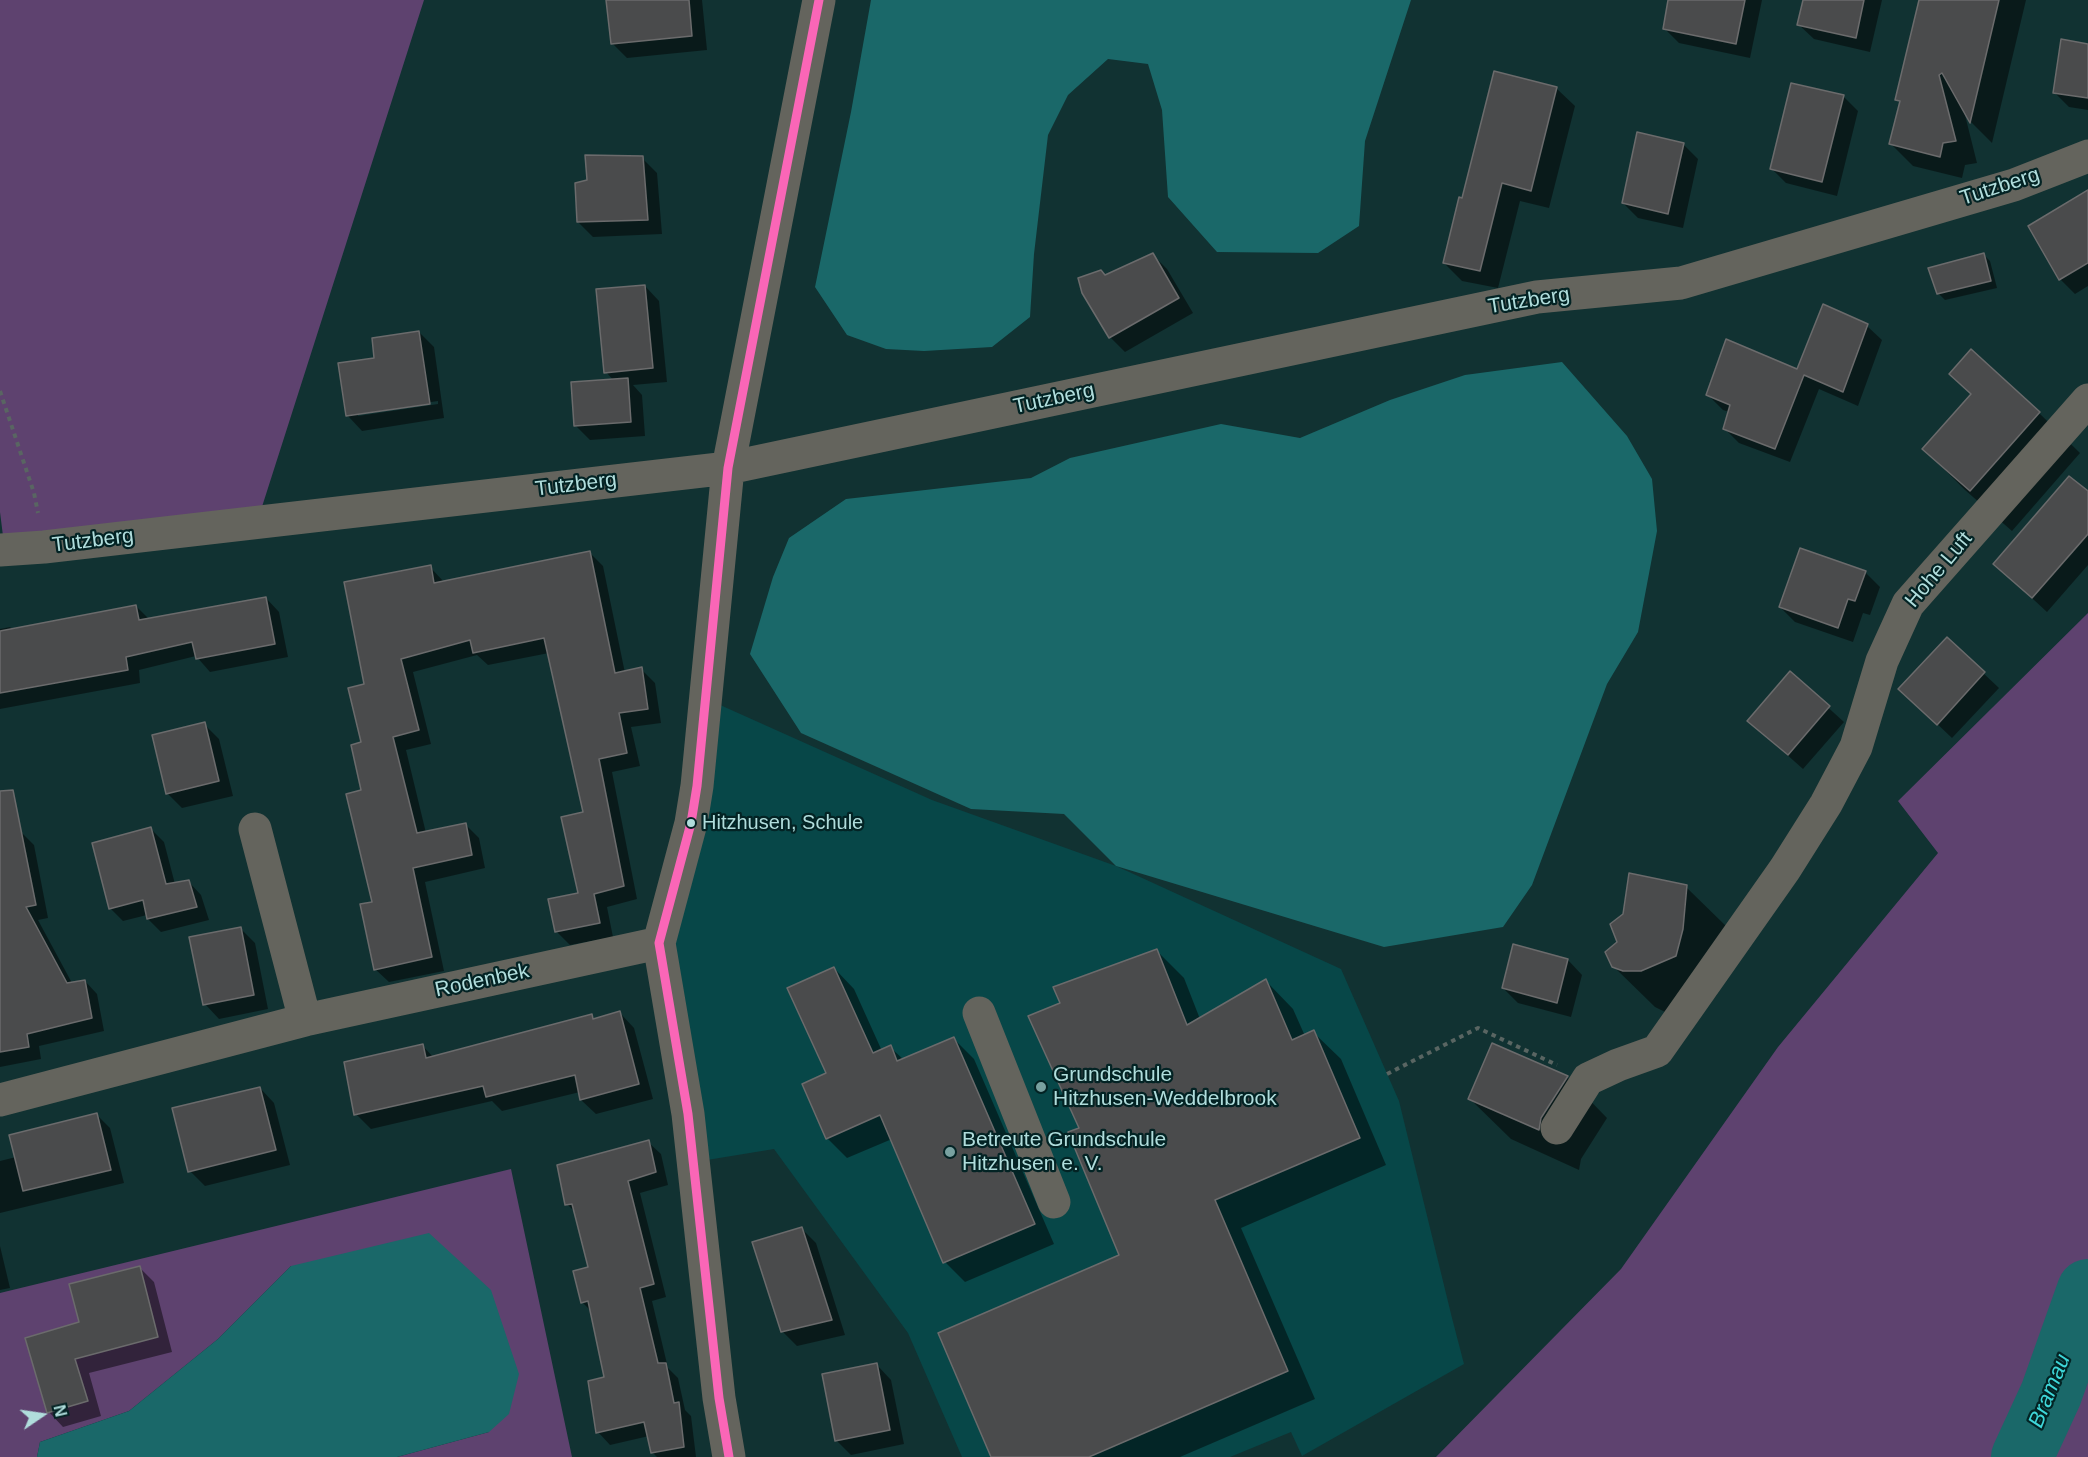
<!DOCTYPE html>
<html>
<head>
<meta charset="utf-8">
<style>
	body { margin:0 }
	#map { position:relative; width:2088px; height:1457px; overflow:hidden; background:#113232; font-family:Helvetica,sans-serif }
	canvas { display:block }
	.north { position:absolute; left:12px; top:1385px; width:60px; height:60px; -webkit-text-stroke:4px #032324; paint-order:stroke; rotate:77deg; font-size:16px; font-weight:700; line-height:24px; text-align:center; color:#b0dddc }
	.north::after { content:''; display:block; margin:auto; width:21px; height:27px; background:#b0dddc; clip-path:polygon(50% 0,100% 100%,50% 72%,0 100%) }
</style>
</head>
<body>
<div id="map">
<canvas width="2088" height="1457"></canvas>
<div class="north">N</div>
</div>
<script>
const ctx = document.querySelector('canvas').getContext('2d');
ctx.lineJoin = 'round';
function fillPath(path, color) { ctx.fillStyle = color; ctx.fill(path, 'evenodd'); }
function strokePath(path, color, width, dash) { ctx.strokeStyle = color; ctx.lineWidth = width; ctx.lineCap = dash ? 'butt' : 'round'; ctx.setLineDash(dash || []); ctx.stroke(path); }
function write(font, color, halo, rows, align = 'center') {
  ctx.font = font + ' Helvetica,sans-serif'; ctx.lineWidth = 4.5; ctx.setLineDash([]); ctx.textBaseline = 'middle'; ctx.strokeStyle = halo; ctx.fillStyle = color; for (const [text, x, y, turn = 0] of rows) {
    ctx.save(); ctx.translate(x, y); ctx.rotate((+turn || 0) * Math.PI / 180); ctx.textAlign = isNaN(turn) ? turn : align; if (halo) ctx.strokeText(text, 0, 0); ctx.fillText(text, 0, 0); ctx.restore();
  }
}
fillPath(new Path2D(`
	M 709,700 L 932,800 L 1116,866 L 1341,969 L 1399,1101 L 1452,1318 L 1464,1364 L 1302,1456 L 1291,1432 L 1230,1457 L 962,1457 L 908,1333 L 774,1149 L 701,1161 L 666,945 Z`), '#074748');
fillPath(new Path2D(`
	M 0,0 L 424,0 L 260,513 L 4,544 L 0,512 Z
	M 2088,613 L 2088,1457 L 1436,1457 L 1621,1269 L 1778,1047 L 1938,853 L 1898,801 Z
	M 511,1169 L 572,1457 L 397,1457 L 489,1432 L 291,1266 L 218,1339 L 129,1411 L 40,1442 L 37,1457 L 0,1457 L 0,1293 Z`), '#5e426f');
fillPath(new Path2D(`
	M 871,0 L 1411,0 L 1365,141 L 1359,226 L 1318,253 L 1217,252 L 1168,197 L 1162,110 L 1148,64 L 1108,59 L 1068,95 L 1048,135 L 1034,254 L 1030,317 L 992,347 L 924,351 L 886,349 L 847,335 L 815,287 L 851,112 Z
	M 1562,362 L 1627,436 L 1652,479 L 1657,531 L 1638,632 L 1607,684 L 1532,885 L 1503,927 L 1384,947 L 1116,866 L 1064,814 L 971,809 L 801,733 L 750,654 L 773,577 L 789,538 L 846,499 L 1031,478 L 1070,458 L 1221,424 L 1300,438 L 1390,400 L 1465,375 Z
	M 429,1233 L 491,1290 L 519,1374 L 509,1414 L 489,1432 L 397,1457 L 37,1457 L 40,1442 L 129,1411 L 218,1339 L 291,1266 Z`), '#1a6869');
fillPath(new Path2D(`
	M 607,0 L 702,0 L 707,50 L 627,58 L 612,43 Z
	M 1669,0 L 1762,0 L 1750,58 L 1679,43 L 1664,28 Z
	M 1805,0 L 1882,0 L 1870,52 L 1814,39 L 1799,25 Z
	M 1921,0 L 2026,0 L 1992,143 L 1971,122 L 1964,111 L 1977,163 L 1965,165 L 1962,178 L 1913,166 L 1891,144 L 1901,103 L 1897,99 Z
	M 2088,45 L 2088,110 L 2069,107 L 2054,92 Z
	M 1556,88 L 1575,106 L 1549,208 L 1520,201 L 1498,288 L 1462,281 L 1444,263 L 1463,200 Z
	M 1843,96 L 1858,111 L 1837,196 L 1786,183 L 1772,169 Z
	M 1683,144 L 1698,159 L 1683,228 L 1638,218 L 1623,203 Z
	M 642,158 L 657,173 L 662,234 L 593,237 L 578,222 Z
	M 2088,191 L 2088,286 L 2075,294 L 2060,279 Z
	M 1152,254 L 1167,269 L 1193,313 L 1125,352 L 1110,337 L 1106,277 Z
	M 1983,254 L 1990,261 L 1997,288 L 1945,300 L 1938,293 Z
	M 645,286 L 659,301 L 667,382 L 633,385 L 642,395 L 645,436 L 590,440 L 575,425 L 614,381 L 606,372 Z
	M 1824,306 L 1867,326 L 1882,340 L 1858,406 L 1819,389 L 1790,462 L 1739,443 L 1725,429 L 1729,412 L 1723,410 L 1708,395 L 1798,371 Z
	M 419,332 L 434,347 L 444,418 L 362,431 L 348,416 L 376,359 ZM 438,401 L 438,404 L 358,416 L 358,413 Z
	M 1971,352 L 2039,413 L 2080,453 L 2012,531 L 1965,490 L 1924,449 L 1972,395 L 1951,374 Z
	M 2088,493 L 2088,565 L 2047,612 L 1995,564 Z
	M 589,552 L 603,566 L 625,673 L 641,669 L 655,683 L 661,723 L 631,727 L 640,766 L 612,772 L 637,899 L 607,907 L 613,937 L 570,945 L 556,931 L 579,894 L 585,813 L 549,653 L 488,665 L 477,655 L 413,672 L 431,744 L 406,750 L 426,833 L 465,824 L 479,838 L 485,868 L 425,882 L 444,971 L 389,982 L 375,969 L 374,903 L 363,792 L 365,685 L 430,567 L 444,582 Z
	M 1865,572 L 1880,587 L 1870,615 L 1863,613 L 1853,642 L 1795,622 L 1780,607 Z
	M 266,598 L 279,612 L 288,657 L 210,672 L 196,656 L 139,670 L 140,683 L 0,709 L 0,629 L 10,627 L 13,630 L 136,606 L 150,620 Z
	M 1947,639 L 1999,688 L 1952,738 L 1915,703 Z
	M 1790,673 L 1844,722 L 1803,769 L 1749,721 Z
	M 204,724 L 219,739 L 233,796 L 182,808 L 167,793 Z
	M 151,829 L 164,842 L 175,884 L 188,881 L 201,895 L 209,920 L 161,932 L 148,919 L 147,915 L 123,921 L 110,908 Z
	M 21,832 L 34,845 L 48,918 L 38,920 L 72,983 L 85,981 L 97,994 L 104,1031 L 39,1046 L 41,1059 L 0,1067 L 0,836 Z
	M 1686,887 L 1727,927 L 1723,971 L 1716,996 L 1682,1011 L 1665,1012 L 1655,1007 L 1613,966 Z
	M 240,928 L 255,943 L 268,1009 L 219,1019 L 205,1004 Z
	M 1157,951 L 1184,978 L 1200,1019 L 1266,981 L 1293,1009 L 1305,1036 L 1313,1032 L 1341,1059 L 1386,1165 L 1241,1228 L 1315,1399 L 1180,1457 L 993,1457 L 1121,1256 L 1081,1129 L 1062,1004 Z
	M 1568,960 L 1582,975 L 1571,1017 L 1518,1003 L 1503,988 Z
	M 834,968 L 854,989 L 882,1051 L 890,1047 L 904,1060 L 954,1039 L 974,1059 L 1054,1244 L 965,1282 L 945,1262 L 892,1139 L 847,1158 L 827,1138 L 828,1074 Z
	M 620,1013 L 634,1028 L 653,1099 L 596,1114 L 581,1100 L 580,1092 L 502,1111 L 492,1101 L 371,1129 L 356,1114 L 422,1045 L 434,1058 L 592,1016 L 595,1020 Z
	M 1567,1077 L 1607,1118 L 1581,1159 L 1579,1170 L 1511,1139 L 1470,1099 Z
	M 260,1088 L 274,1103 L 290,1165 L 205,1186 L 190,1171 Z
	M 97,1115 L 110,1128 L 124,1183 L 0,1213 L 0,1161 L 16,1157 Z
	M 648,1142 L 661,1154 L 668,1185 L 640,1193 L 666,1297 L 652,1301 L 668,1368 L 678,1378 L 685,1410 L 691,1416 L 696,1457 L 657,1457 L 652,1452 L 649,1436 L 610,1445 L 598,1432 L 606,1378 L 592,1312 L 582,1302 L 590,1269 L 576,1213 L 567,1204 Z
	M 801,1228 L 816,1243 L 845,1335 L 797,1346 L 782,1331 Z
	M 0,1246 L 10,1288 L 0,1290 Z
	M 139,1267 L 154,1282 L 172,1352 L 89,1373 L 101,1416 L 63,1427 L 49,1412 L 80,1323 Z
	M 877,1365 L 891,1380 L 904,1444 L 851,1455 L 836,1440 Z`), '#0007');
strokePath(new Path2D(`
	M 2022,1457 L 2051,1394 L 2088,1290`), '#1a6869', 62);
const building = new Path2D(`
	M 606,0 L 689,0 L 692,36 L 611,44 Z
	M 1668,0 L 1745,0 L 1736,44 L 1663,29 Z
	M 1803,0 L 1864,0 L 1856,38 L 1797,25 Z
	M 1919,0 L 1999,0 L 1970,123 L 1942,73 L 1939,75 L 1956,141 L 1943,143 L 1940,157 L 1889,144 L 1900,101 L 1895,100 Z
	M 2061,39 L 2088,44 L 2088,98 L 2053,93 Z
	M 1494,71 L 1557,87 L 1531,191 L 1502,183 L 1480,271 L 1443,263 L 1459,197 L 1462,198 Z
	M 1791,83 L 1844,95 L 1822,182 L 1770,169 Z
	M 1637,132 L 1684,143 L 1668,214 L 1622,203 Z
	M 585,155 L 643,156 L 648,220 L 577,222 L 575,183 L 587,180 Z
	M 2088,190 L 2088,263 L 2059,280 L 2028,226 Z
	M 1153,253 L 1179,298 L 1109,338 L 1082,293 L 1078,278 L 1101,270 L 1105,275 Z
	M 1984,253 L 1991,281 L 1937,294 L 1928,268 Z
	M 645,285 L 653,368 L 604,373 L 596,289 Z
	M 1823,304 L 1868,324 L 1843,392 L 1804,375 L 1775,449 L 1723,429 L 1730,405 L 1706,395 L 1726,339 L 1797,369 Z
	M 419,331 L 430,404 L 346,416 L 338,363 L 374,358 L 372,338 Z
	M 1971,349 L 2040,412 L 1970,491 L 1922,449 L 1971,394 L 1949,374 Z
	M 628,378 L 631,422 L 574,426 L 571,382 Z
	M 2069,476 L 2088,491 L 2088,534 L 2032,598 L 1993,564 Z
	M 1800,548 L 1866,571 L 1855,601 L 1848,599 L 1838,628 L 1779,607 Z
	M 590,551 L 615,673 L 642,667 L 648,709 L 619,713 L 627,753 L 599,759 L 624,886 L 594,894 L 600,923 L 555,932 L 548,899 L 578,893 L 561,817 L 583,812 L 544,638 L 473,653 L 470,640 L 401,659 L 419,730 L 393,737 L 417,833 L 466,823 L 472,855 L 413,868 L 432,957 L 374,970 L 360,904 L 372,902 L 346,794 L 361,790 L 351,745 L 361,742 L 348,688 L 364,684 L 344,582 L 431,565 L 434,583 Z
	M 266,597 L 275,644 L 196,659 L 192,642 L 126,657 L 128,670 L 0,693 L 0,631 L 136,605 L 139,620 Z
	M 1947,637 L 1985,672 L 1937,725 L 1898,689 Z
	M 1790,671 L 1830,706 L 1788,755 L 1747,721 Z
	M 205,722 L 219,781 L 166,794 L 152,735 Z
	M 13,790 L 36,905 L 26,907 L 67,983 L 85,980 L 92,1018 L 27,1034 L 29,1047 L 0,1052 L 0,791 Z
	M 151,827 L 166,884 L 189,880 L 197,907 L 147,919 L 143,900 L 109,909 L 92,843 Z
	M 1629,873 L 1687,885 L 1683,929 L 1676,956 L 1641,971 L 1623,971 L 1612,967 L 1605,952 L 1617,942 L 1610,924 L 1623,914 Z
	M 241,927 L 254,995 L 203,1005 L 189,937 Z
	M 1513,944 L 1568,959 L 1557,1003 L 1502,988 Z
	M 1157,949 L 1187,1025 L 1266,979 L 1292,1040 L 1314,1030 L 1360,1138 L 1215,1200 L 1288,1371 L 1089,1457 L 991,1457 L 938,1333 L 1119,1255 L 1068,1132 L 1079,1128 L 1028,1016 L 1060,1003 L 1053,987 Z
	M 834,967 L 873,1053 L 891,1045 L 897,1061 L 954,1037 L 1035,1224 L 943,1263 L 880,1115 L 826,1139 L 802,1084 L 826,1073 L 787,988 Z
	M 620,1011 L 639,1084 L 580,1100 L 575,1075 L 486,1097 L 483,1086 L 354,1115 L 344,1062 L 423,1044 L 426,1058 L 592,1014 L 593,1019 Z
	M 1492,1043 L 1568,1076 L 1541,1118 L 1539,1130 L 1468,1099 Z
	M 260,1087 L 276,1150 L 188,1172 L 172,1108 Z
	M 97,1113 L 111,1170 L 23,1191 L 9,1135 Z
	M 649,1140 L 656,1172 L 628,1181 L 654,1284 L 640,1288 L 658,1363 L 666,1363 L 674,1403 L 679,1402 L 684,1447 L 651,1453 L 644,1422 L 596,1433 L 588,1381 L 604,1377 L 588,1301 L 581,1303 L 573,1271 L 588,1267 L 572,1204 L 565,1205 L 557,1165 Z
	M 802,1227 L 832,1320 L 781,1332 L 752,1242 Z
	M 140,1266 L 158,1337 L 75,1359 L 88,1401 L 47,1413 L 25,1338 L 79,1322 L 69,1284 Z
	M 877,1363 L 890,1430 L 835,1441 L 822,1374 Z`);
fillPath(building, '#4a4b4c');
strokePath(building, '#6b6b6c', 1.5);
strokePath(new Path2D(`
	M 0,391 L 34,493 L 38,513
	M 1387,1074 L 1478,1028 L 1557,1065`), '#596562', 4, [4.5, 4.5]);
strokePath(new Path2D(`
	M 0,550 L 44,547 L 728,468 L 1537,297 L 1681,283 L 2014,185 L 2088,156
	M 255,829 L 305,1020
	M 979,1013 L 1054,1202
	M 0,1100 L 305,1020 L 659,943
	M 1557,1128 L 1588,1079 L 1618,1065 L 1657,1051 L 1785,869 L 1826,804 L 1856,747 L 1882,661 L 1908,604 L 2088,400
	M 729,1457 L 719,1398 L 688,1114 L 659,943 L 691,823 L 697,786 L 728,468 L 819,0`), '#64645d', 33);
strokePath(new Path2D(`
	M 729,1457 L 719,1398 L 688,1114 L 659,943 L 691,823 L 697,786 L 728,468 L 819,0`), '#fa66b7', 9);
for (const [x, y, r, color] of [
	[691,823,5,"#b0dddc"],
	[1041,1087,6,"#78a1a0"],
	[950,1152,6,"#78a1a0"]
]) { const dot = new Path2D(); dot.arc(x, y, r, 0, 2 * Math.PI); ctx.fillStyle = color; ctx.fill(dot); strokePath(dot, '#032324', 2); }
write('20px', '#b0dddc', '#032324', [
	["Hitzhusen, Schule",702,823]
], 'left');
write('21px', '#b0dddc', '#032324', [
	["Tutzberg",2000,187,-18],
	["Tutzberg",1529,301,-9],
	["Tutzberg",1054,399,-12],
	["Tutzberg",576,485,-7],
	["Tutzberg",93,541,-7],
	["Hohe Luft",1939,570,-50],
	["Rodenbek",482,981,-12]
]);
write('21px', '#b0dddc', '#032324', [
	["Grundschule",1053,1075],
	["Hitzhusen-Weddelbrook",1053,1099],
	["Betreute Grundschule",962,1140],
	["Hitzhusen e. V.",962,1164]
], 'left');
write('italic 22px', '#3ed7d9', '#032324', [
	["Bramau",2050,1391,-68]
]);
</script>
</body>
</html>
